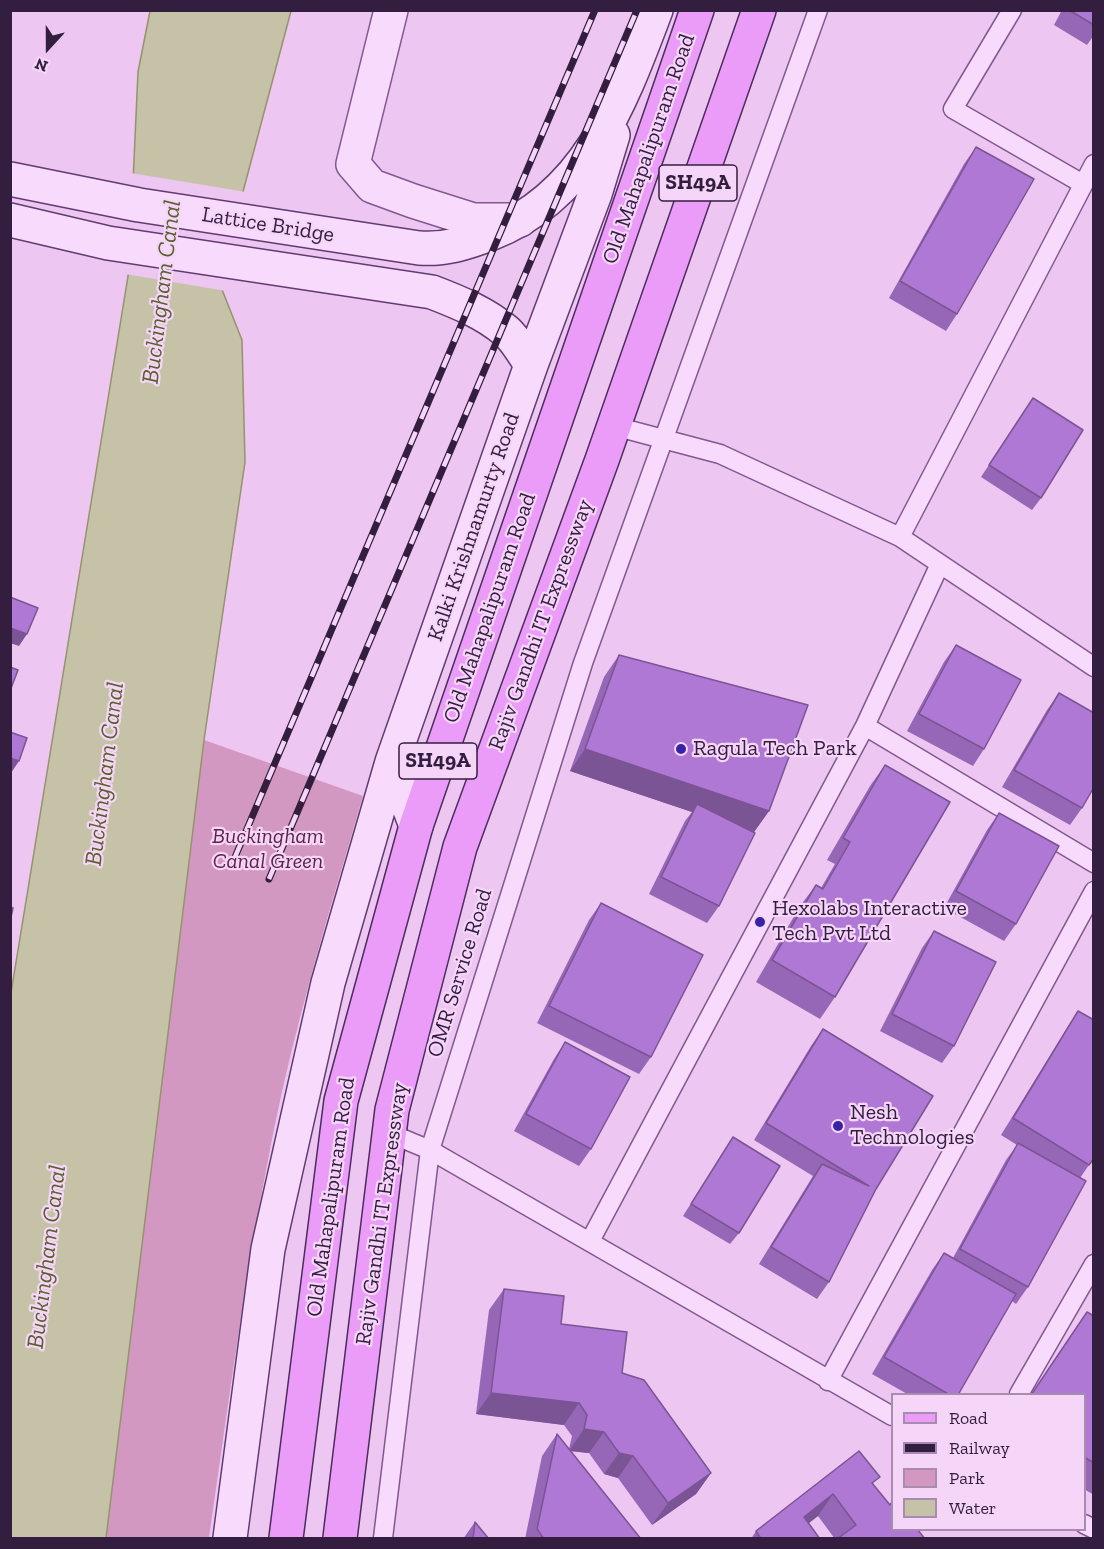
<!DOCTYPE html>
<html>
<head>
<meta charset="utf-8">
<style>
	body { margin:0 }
	#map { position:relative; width:1104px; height:1549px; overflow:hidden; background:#edc6f2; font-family:"Zilla Slab",serif }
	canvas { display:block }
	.frame { position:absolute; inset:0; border:12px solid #341e3f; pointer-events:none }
	.legend { position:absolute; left:891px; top:1393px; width:195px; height:138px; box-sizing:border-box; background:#f5d6f9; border:2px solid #a88caf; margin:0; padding:8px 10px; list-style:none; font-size:18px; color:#341e3f }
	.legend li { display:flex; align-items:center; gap:12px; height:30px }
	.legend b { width:30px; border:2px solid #a88caf }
	.north { position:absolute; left:18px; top:18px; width:60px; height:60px; -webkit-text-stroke:4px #f5d6f9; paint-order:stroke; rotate:201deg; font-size:16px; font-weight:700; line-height:24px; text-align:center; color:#341e3f }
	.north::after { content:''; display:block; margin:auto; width:21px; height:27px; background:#341e3f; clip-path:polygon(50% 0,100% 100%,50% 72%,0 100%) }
</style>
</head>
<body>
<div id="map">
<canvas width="1104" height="1549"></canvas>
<div class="frame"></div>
<ul class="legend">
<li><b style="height:8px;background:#eb9bf8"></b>Road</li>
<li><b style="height:8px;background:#341e3f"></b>Railway</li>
<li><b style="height:16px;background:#d298c1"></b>Park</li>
<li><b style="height:16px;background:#c6c2a7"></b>Water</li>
</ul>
<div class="north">N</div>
</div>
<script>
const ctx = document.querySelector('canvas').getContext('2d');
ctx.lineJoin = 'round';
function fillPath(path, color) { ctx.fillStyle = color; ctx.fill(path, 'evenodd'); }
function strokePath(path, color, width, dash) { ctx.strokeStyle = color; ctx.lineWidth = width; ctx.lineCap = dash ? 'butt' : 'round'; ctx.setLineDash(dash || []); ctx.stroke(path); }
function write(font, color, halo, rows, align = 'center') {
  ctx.font = font + ' "Zilla Slab",serif'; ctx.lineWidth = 4.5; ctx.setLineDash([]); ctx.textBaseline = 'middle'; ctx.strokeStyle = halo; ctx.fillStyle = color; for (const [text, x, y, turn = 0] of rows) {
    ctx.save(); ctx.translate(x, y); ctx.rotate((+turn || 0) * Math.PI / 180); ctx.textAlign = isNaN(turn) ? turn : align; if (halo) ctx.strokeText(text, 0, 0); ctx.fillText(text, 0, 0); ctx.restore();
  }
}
fillPath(new Path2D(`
	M 204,740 L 363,796 C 330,909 295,1023 272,1139 C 246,1271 228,1405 209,1538 L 106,1538 Z`), '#d298c1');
const water = new Path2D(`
	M 150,11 L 291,11 L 219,282 L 242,340 L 245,462 L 204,740 L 106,1538 L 11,1538 L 11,993 L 129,270 L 138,72 Z`);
fillPath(water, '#c6c2a7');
strokePath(water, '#95926d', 1.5);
fillPath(new Path2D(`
	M 131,173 L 246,192 L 222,282 L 226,291 L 125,274 Z`), '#edc6f2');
const service = new Path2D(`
	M 1012,10 L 953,109 L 1083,184
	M 614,426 L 720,454 L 900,537 L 1094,667
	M 900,537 L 1094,164
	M 865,726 L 940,564
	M 389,1133 L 430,1150 L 892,1416
	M 590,1241 L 865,726 L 1094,863
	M 828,1381 L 1094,891
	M 1019,1394 L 1094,1264
	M 1084,1524 L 1094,1529
	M 383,1538 L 430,1150 L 583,663 L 818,10`);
const minor = new Path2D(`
	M 391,10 L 353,164 L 372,186 L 413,201 L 473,220 L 520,220`);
const secondary = new Path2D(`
	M 10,179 L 139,205 L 419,248 C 445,250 467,243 490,234 C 588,196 622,100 656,10
	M 10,220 L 108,243 L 432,292 C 458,302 485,313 506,331 C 516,340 524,354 531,365 L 392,762 L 416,826
	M 531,365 L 595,194 L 613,135
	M 230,1538 L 268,1249 L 328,983 L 392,762`);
const primary = new Path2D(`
	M 286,1538 L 341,1101 L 416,826 L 697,10
	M 340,1538 L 392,1110 L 460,847 L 602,460 L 759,10`);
strokePath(service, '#805990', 21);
strokePath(minor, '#805990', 36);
strokePath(secondary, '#613c72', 36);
strokePath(primary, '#4c2d5d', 36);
strokePath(service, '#f8dafc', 18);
strokePath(minor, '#f8dafc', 33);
strokePath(secondary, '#f8dafc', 33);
strokePath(primary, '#eb9bf8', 33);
const rail = new Path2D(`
	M 235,857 L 595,10
	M 269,879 L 637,10`);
strokePath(rail, '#341e3f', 7);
strokePath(rail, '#f5d6f9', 4.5, [14]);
fillPath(new Path2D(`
	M 1062,10 L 1094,10 L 1094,35 L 1087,45 L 1054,25 Z
	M 976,147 L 957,314 L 946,331 L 889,298 L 964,164 Z
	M 1033,398 L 1041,498 L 1032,510 L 981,477 Z
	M 956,645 L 984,749 L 973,766 L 907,731 L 944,662 Z
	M 619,655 L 769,811 L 754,832 L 719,906 L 707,923 L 649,894 L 685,821 L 692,812 L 570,771 L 604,677 Z
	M 1059,693 L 1082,808 L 1070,825 L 1002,787 L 1047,710 Z
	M 885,765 L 835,997 L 820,1019 L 756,982 L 800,906 L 816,885 L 821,888 L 835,864 L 827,860 L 870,786 Z
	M 999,813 L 1016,924 L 1004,941 L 944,908 L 987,830 Z
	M 601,903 L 651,1057 L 639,1074 L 537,1023 L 589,920 Z
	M 934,931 L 954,1046 L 942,1063 L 880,1031 L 922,948 Z
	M 1078,1011 L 1089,1165 L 1080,1178 L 1028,1287 L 1016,1304 L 1012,1301 L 958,1395 L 909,1395 L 872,1374 L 932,1270 L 944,1253 L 953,1258 L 1006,1160 L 1017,1145 L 1001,1135 L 1067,1028 Z
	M 823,1029 L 876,1189 L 829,1282 L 817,1299 L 759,1264 L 813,1176 L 754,1140 L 811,1046 Z
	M 565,1042 L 591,1149 L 579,1166 L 514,1131 L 554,1059 Z
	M 733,1137 L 739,1233 L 730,1244 L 683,1216 Z
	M 504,1289 L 561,1324 L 622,1373 L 711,1473 L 696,1494 L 652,1525 L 618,1478 L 604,1474 L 589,1453 L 571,1451 L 641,1539 L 525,1539 L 542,1456 L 557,1434 L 569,1449 L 572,1436 L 564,1425 L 476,1414 L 489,1310 Z
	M 1094,1316 L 1094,1495 L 1084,1489 L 1084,1395 Z
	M 859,1451 L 874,1485 L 890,1505 L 925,1539 L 835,1539 L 818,1516 L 809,1523 L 820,1539 L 751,1539 L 756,1531 Z
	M 475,1522 L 489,1539 L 463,1539 Z`), '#9667b6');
fillPath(new Path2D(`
	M 10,628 L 27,634 L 19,646 L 10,643 Z
	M 585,749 L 769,811 L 754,832 L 697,804 L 692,812 L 570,771 Z
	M 10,758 L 19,761 L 11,773 L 10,772 Z
	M 491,1393 L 579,1403 L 564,1425 L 476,1414 Z
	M 584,1429 L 604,1432 L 589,1453 L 569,1451 Z
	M 619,1453 L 633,1456 L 618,1478 L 604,1474 Z
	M 711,1473 L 696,1494 L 652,1525 L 668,1503 Z
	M 833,1494 L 818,1516 L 789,1538 L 804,1517 Z`), '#7a5494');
const building = new Path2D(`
	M 1069,10 L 1094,10 L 1094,25 Z
	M 976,147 L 1034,179 L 957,314 L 900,281 Z
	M 1033,398 L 1083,430 L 1041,498 L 989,465 Z
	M 10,597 L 38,608 L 27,634 L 10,628 Z
	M 956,645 L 1021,680 L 984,749 L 919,714 Z
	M 619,655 L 808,705 L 769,811 L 585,749 Z
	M 10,667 L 18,670 L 10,691 Z
	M 1059,693 L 1094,713 L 1094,787 L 1082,808 L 1014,770 Z
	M 10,732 L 27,738 L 19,761 L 10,758 Z
	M 885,765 L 950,802 L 835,997 L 772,960 L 816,885 L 823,889 L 850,842 L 843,838 Z
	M 697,804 L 755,833 L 719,906 L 661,877 Z
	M 999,813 L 1059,846 L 1016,924 L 956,891 Z
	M 601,903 L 703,955 L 651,1057 L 549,1006 Z
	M 10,907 L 13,908 L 10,922 Z
	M 934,931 L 996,962 L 954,1046 L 892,1014 Z
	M 1078,1011 L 1094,1020 L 1094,1158 L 1089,1165 L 1013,1118 Z
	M 823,1029 L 933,1096 L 876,1189 L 829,1282 L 771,1247 L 822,1164 L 869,1186 L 766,1123 Z
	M 565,1042 L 630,1077 L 591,1149 L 526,1114 Z
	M 733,1137 L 780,1166 L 739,1233 L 691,1204 Z
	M 1018,1143 L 1086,1181 L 1028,1287 L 960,1249 Z
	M 944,1253 L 1016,1294 L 958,1395 L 950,1395 L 884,1357 Z
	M 504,1289 L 564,1296 L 561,1324 L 627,1332 L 622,1373 L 644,1380 L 711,1473 L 668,1503 L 633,1456 L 619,1453 L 604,1432 L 584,1429 L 587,1415 L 579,1403 L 491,1393 Z
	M 1087,1312 L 1094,1316 L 1094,1463 L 1084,1457 L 1084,1395 L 1031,1395 Z
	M 557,1434 L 641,1539 L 544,1539 L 537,1529 Z
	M 859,1451 L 880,1477 L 872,1483 L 890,1505 L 892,1502 L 892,1530 L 918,1530 L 925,1539 L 837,1539 L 856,1525 L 833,1494 L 804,1517 L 820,1539 L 761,1539 L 756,1531 Z
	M 475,1522 L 489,1539 L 473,1539 Z`);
fillPath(building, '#af78d4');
strokePath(building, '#7a5494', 1.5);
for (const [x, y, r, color] of [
	[681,749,6,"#3923a5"],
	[760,922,6,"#3923a5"],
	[838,1126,6,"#3923a5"]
]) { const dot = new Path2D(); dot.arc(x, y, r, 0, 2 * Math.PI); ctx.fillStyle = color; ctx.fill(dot); strokePath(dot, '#f5d6f9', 2); }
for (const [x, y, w] of [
	[698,183,78],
	[438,761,78]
]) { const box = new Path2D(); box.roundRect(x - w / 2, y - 18, w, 36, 4.5); ctx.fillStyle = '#f5d6f9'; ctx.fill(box); strokePath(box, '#341e3f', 1.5); }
write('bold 21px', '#341e3f', null, [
	["SH49A",698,183],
	["SH49A",438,761]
]);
write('22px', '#341e3f', '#f5d6f9', [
	["Old Mahapalipuram Road",649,149,-71],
	["Lattice Bridge",268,225,9],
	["Kalki Krishnamurty Road",474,527,-71],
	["Old Mahapalipuram Road",490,608,-71],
	["Rajiv Gandhi IT Expressway",541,625,-70],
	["OMR Service Road",460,973,-73],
	["Old Mahapalipuram Road",331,1197,-82],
	["Rajiv Gandhi IT Expressway",382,1214,-82]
]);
write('22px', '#341e3f', '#f5d6f9', [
	["Ragula Tech Park",693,749],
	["Hexolabs Interactive",772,909],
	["Tech Pvt Ltd",772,934],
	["Nesh",850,1113],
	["Technologies",850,1138]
], 'left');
write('italic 22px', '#5d2344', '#f5d6f9', [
	["Buckingham",268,837],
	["Canal Green",268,862]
]);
write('italic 24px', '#5a602c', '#f5d6f9', [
	["Buckingham Canal",162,292,-83],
	["Buckingham Canal",105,774,-83],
	["Buckingham Canal",47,1257,-83]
]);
</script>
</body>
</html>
